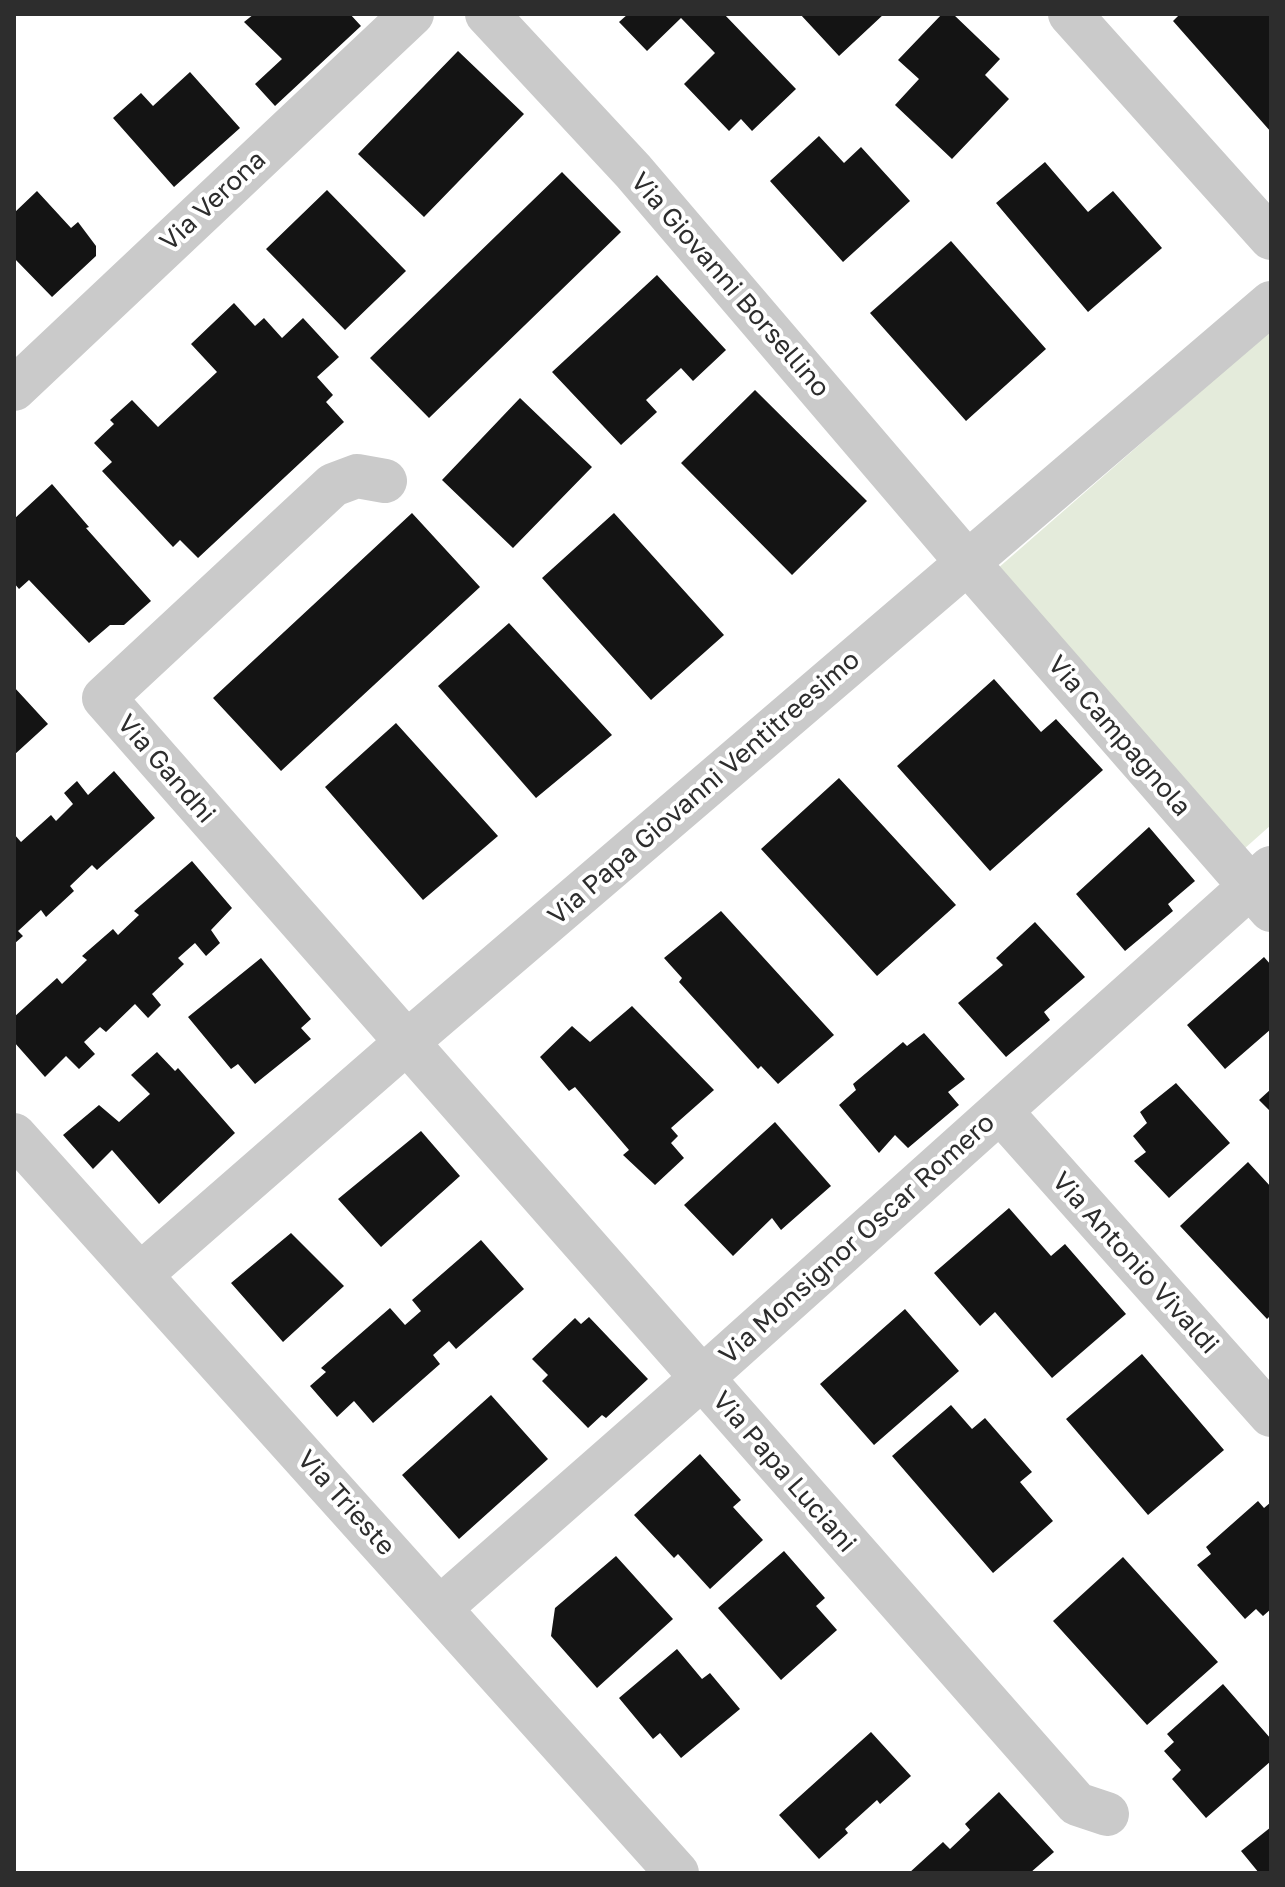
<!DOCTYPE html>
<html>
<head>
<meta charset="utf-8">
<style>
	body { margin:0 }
	#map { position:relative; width:1285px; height:1887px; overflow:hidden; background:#fff; font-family:"Golos Text",sans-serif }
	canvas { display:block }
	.frame { position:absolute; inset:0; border:16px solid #2d2d2d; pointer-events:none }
</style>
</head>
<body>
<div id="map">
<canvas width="1285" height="1887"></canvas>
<div class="frame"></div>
</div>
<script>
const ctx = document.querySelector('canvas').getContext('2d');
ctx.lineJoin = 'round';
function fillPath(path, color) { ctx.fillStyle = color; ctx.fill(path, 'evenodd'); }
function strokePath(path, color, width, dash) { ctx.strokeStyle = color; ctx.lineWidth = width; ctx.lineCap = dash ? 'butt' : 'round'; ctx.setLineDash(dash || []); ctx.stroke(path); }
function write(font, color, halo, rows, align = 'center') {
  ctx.font = font + ' "Golos Text",sans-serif'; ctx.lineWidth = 8; ctx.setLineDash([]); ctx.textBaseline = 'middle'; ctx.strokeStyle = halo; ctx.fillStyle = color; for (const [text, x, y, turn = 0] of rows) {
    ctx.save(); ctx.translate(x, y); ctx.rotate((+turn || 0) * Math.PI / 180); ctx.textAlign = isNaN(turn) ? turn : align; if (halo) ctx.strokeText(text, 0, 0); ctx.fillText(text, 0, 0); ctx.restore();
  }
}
fillPath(new Path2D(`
	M 1271,330 L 1271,825 L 1244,849 L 997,569 Z`), '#e4ebdb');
fillPath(new Path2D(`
	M 254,14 L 350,14 L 361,26 L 275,106 L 255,84 L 282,59 L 244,22 Z
	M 628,14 L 724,14 L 796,89 L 752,131 L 741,119 L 729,131 L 684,84 L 715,53 L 681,18 L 647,51 L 619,22 Z
	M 800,14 L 884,14 L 839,56 Z
	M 942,14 L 953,14 L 1000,59 L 985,75 L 1009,99 L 952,159 L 895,105 L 919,79 L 898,60 Z
	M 1180,14 L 1271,14 L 1271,132 L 1173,21 Z
	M 458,51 L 524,114 L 424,217 L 358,154 Z
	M 190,72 L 240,128 L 174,187 L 113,118 L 141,93 L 153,106 Z
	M 819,136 L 844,163 L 861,147 L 910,201 L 843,262 L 770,181 Z
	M 1045,162 L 1088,212 L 1113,191 L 1162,248 L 1088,312 L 996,203 Z
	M 562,172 L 621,232 L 429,418 L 370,358 Z
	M 327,190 L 406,271 L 345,330 L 266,249 Z
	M 37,191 L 71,228 L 78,222 L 96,246 L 96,256 L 52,297 L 14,258 L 14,213 Z
	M 951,241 L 1046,349 L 966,421 L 870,313 Z
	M 657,275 L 726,350 L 693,381 L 681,368 L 646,400 L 657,412 L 621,445 L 552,372 Z
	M 234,303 L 255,326 L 264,318 L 282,338 L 303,318 L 339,357 L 317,377 L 333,395 L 326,402 L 344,422 L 198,558 L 180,540 L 173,547 L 102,471 L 112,462 L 94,443 L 114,424 L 110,420 L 132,400 L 158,427 L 217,372 L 191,344 Z
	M 755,390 L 867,501 L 792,575 L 681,463 Z
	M 520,398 L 592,467 L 513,548 L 442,480 Z
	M 52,484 L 89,527 L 86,528 L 151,601 L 124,625 L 110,625 L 89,643 L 29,580 L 19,589 L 14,583 L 14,519 Z
	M 412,513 L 480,587 L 281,771 L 213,698 Z
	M 614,513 L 724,635 L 651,700 L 542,578 Z
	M 509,623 L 612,735 L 536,798 L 438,686 Z
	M 994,679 L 1041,732 L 1056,719 L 1103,770 L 990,871 L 897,766 Z
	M 14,687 L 48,724 L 14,755 Z
	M 396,723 L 498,836 L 423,900 L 325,787 Z
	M 114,771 L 155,818 L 97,870 L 92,865 L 70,886 L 74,891 L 46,917 L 41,910 L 18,931 L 23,936 L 14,944 L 14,834 L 21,842 L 51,815 L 56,821 L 73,804 L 64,793 L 77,781 L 88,795 Z
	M 839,778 L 956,905 L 877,976 L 761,849 Z
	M 1149,827 L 1195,881 L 1168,904 L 1173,911 L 1125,951 L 1076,894 Z
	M 192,861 L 232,908 L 211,930 L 220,943 L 206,956 L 195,943 L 178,958 L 184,964 L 152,994 L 161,1005 L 148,1018 L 135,1004 L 106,1032 L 100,1027 L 84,1042 L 95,1054 L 79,1069 L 66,1056 L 45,1077 L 14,1042 L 14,1017 L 57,978 L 62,984 L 87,960 L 82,956 L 113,929 L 118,935 L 139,915 L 134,911 Z
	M 721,911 L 834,1035 L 778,1084 L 761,1066 L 758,1069 L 679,982 L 682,978 L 664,958 Z
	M 1035,922 L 1085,977 L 1044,1012 L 1050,1020 L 1006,1057 L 958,1003 L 1003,965 L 996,958 Z
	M 1264,957 L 1271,965 L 1271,1029 L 1225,1069 L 1187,1025 Z
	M 261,958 L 311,1019 L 301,1028 L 311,1039 L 255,1084 L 238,1064 L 231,1069 L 188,1017 Z
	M 632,1006 L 714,1090 L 671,1128 L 678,1136 L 671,1143 L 684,1158 L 655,1185 L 623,1155 L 629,1150 L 575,1087 L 569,1091 L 540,1057 L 572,1026 L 590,1042 Z
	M 924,1033 L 965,1079 L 948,1092 L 959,1105 L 908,1148 L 895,1135 L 879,1153 L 839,1105 L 856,1090 L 853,1084 L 903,1042 L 907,1046 Z
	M 157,1052 L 175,1071 L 178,1068 L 235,1133 L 159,1204 L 112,1150 L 93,1169 L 63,1135 L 99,1105 L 119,1122 L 150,1094 L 131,1075 Z
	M 1176,1083 L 1230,1143 L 1169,1198 L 1134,1161 L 1146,1152 L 1133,1136 L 1147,1123 L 1140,1112 Z
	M 1271,1089 L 1271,1112 L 1259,1100 Z
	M 775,1122 L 831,1186 L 781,1230 L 772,1218 L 733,1256 L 684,1205 Z
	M 421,1131 L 460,1176 L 381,1247 L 338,1199 Z
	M 1248,1162 L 1271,1187 L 1271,1315 L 1267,1319 L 1180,1226 Z
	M 1009,1208 L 1051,1256 L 1065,1244 L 1126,1314 L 1052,1378 L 995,1312 L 980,1326 L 934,1273 Z
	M 291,1233 L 344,1286 L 283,1342 L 231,1283 Z
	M 481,1240 L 524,1289 L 456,1349 L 449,1341 L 433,1355 L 440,1364 L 373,1423 L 354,1401 L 337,1417 L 310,1386 L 326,1372 L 321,1368 L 390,1308 L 405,1325 L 421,1311 L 412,1300 Z
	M 905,1309 L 959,1371 L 874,1445 L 820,1384 Z
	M 589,1317 L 648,1379 L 606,1418 L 602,1415 L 588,1428 L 542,1381 L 548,1375 L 532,1359 L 575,1318 L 581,1324 Z
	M 1142,1354 L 1224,1450 L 1148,1515 L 1066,1419 Z
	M 491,1395 L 548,1459 L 459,1539 L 402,1475 Z
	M 951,1405 L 972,1429 L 985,1418 L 1032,1472 L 1020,1482 L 1053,1521 L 993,1573 L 892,1456 Z
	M 700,1454 L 741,1500 L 733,1507 L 763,1540 L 710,1589 L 678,1554 L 674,1558 L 634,1515 Z
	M 1258,1501 L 1264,1508 L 1271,1502 L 1271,1609 L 1263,1616 L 1256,1609 L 1245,1619 L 1197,1565 L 1211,1554 L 1206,1547 Z
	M 784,1551 L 825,1598 L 816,1606 L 837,1630 L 781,1680 L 718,1608 Z
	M 616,1556 L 673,1619 L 597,1688 L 551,1636 L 555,1608 Z
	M 1123,1557 L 1218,1662 L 1147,1725 L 1053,1621 Z
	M 677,1649 L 702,1679 L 710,1673 L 740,1709 L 681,1758 L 660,1733 L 653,1739 L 619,1698 Z
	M 1223,1684 L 1271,1739 L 1271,1761 L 1206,1818 L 1172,1779 L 1181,1770 L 1164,1751 L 1174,1742 L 1167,1734 Z
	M 871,1732 L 911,1776 L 880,1804 L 877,1800 L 845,1829 L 848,1833 L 819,1859 L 779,1815 Z
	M 999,1792 L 1054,1852 L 1030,1873 L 909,1873 L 943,1842 L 950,1849 L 970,1830 L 965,1824 Z
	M 1271,1827 L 1271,1873 L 1259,1873 L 1241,1851 Z`), '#141414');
strokePath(new Path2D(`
	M 487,14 L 633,171 L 967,562 L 1271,910
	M 1070,14 L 1271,238
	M 385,481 L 357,476 L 333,485 L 104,698 L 1077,1804 L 1107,1814
	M 1000,1111 L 1271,1415
	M 14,1135 L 677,1873
	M 140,1275 L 406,1043 L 1271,303
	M 440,1608 L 701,1379 L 1271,868`), '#cacaca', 44);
strokePath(new Path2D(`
	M 14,389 L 412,14`), '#cacaca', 44);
write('26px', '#2d2d2d', '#fff', [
	["Via Verona",213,201,-43],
	["Via Giovanni Borsellino",730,285,49],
	["Via Campagnola",1119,736,49],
	["Via Gandhi",166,769,49],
	["Via Papa Giovanni Ventitreesimo",704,788,-41],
	["Via Monsignor Oscar Romero",857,1239,-42],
	["Via Antonio Vivaldi",1135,1263,48],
	["Via Papa Luciani",784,1472,49],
	["Via Trieste",346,1503,48]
]);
</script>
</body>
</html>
